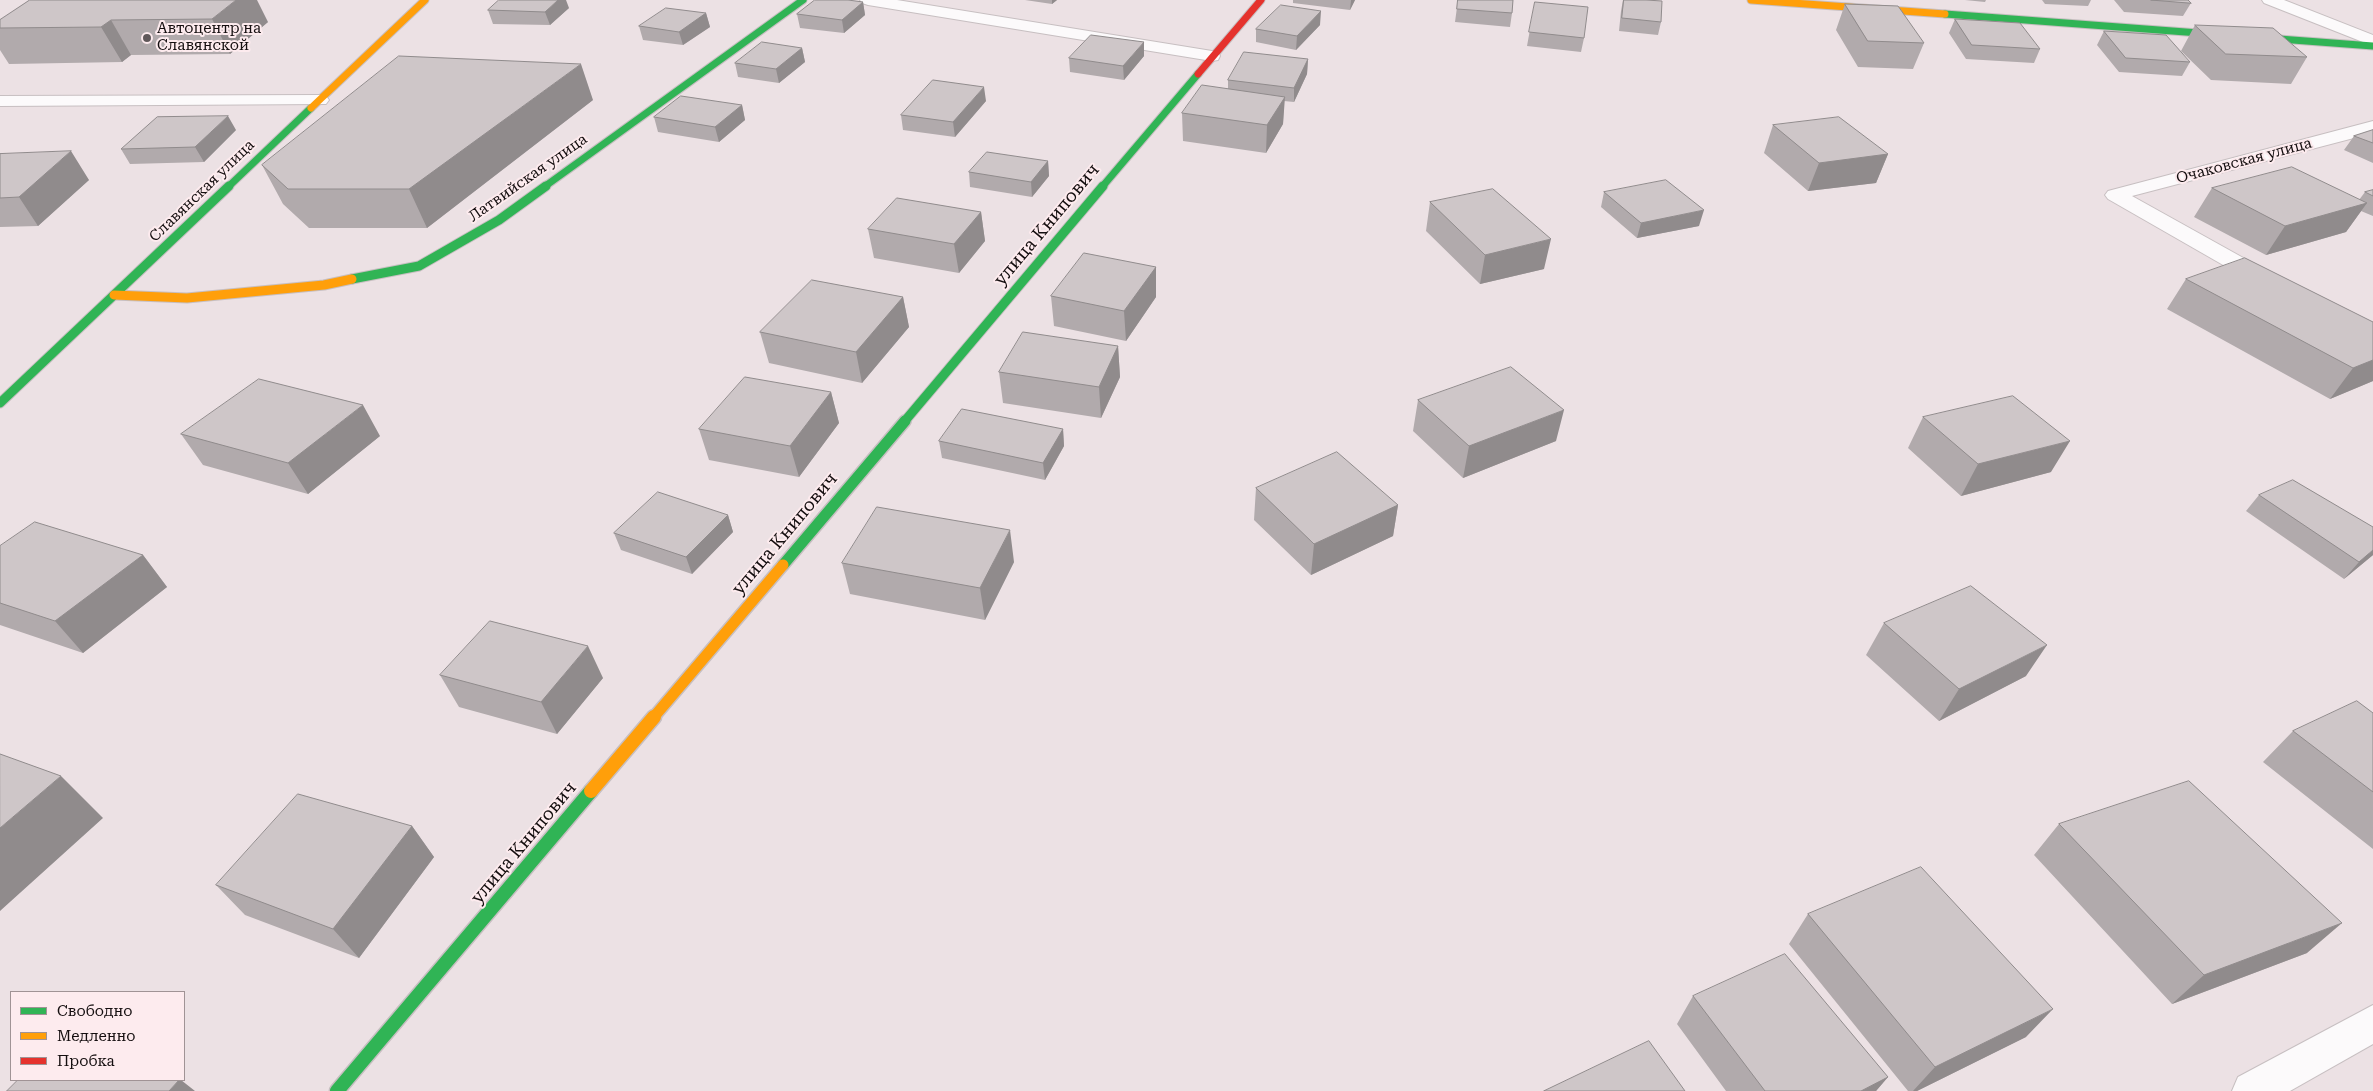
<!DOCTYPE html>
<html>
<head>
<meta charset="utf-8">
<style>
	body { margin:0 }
	#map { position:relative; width:2373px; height:1091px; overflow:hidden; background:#ece1e4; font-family:"Roboto Serif",serif }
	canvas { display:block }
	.legend { position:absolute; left:10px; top:991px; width:175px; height:90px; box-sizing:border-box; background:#fdebee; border:1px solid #a09395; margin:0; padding:6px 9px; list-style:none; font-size:15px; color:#140e0f }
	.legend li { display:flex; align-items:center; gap:10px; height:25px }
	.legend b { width:25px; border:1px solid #a09395 }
</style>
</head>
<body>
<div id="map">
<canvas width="2373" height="1091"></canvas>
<ul class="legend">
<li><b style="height:6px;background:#30b455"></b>Свободно</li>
<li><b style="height:6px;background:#ff9f0a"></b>Медленно</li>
<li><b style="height:6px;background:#e5322d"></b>Пробка</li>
</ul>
</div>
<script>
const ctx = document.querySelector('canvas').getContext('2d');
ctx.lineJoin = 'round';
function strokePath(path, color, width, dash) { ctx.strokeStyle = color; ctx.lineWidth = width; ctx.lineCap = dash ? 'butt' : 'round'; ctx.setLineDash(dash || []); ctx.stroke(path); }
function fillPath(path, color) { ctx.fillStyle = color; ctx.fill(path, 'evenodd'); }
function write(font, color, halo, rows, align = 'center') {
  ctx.font = font + ' "Roboto Serif",serif'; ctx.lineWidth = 4; ctx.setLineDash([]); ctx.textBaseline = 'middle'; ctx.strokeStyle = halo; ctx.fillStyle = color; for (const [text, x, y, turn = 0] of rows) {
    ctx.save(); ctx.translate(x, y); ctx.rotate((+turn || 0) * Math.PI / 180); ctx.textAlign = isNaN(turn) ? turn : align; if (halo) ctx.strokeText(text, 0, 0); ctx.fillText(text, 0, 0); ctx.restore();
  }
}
const street = new Path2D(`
	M 860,0 L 897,0 L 1212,51 L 1218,52 L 1220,56 L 1218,60 L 1212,61 L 868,5 L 862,3 Z
	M 2262,0 L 2284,0 L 2373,35 L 2373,46 L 2264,3 Z
	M 320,95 L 326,96 L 329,100 L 326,104 L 0,106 L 0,96 Z
	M 2373,121 L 2373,133 L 2132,196 L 2274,275 L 2277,280 L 2274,285 L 2266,287 L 2258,285 L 2108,199 L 2105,195 L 2108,191 Z
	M 2373,1005 L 2373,1044 L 2290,1091 L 2232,1091 L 2238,1077 Z`);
const fastFar3 = new Path2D(`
	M 1945,14 L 2373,46
	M 228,187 L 311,108
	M 544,187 L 803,0
	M 1102,187 L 1198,74`);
const fastFar2 = new Path2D(`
	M 352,279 L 419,266 L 499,220 L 546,186
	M 0,403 L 229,186
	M 904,422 L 1103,186`);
const fastFar1 = new Path2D(`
	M 783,565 L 905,421`);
const fast = new Path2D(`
	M 337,1091 L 591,791`);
const slowFar3 = new Path2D(`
	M 1751,0 L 1945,14
	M 311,108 L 425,0`);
const slowFar2 = new Path2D(`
	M 114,295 L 187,298 L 324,285 L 352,279`);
const slowFar1 = new Path2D(`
	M 653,718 L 783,565`);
const slow = new Path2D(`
	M 591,791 L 654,717`);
const jam = new Path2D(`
	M 1198,74 L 1261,0`);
strokePath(street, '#c7bfc1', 2);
strokePath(fastFar3, '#c7bfc1', 9);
strokePath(fastFar2, '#c7bfc1', 11);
strokePath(fastFar1, '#c7bfc1', 14);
strokePath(fast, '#c7bfc1', 17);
strokePath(slowFar3, '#c7bfc1', 9);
strokePath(slowFar2, '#c7bfc1', 11);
strokePath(slowFar1, '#c7bfc1', 14);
strokePath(slow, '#c7bfc1', 17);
strokePath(jam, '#c7bfc1', 9);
fillPath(street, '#fcfafb');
strokePath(fastFar3, '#30b455', 7);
strokePath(fastFar2, '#30b455', 9);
strokePath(fastFar1, '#30b455', 11);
strokePath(fast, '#30b455', 14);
strokePath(slowFar3, '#ff9f0a', 7);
strokePath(slowFar2, '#ff9f0a', 9);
strokePath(slowFar1, '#ff9f0a', 11);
strokePath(slow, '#ff9f0a', 14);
strokePath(jam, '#e5322d', 7);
fillPath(new Path2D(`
	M 30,0 L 268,22 L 230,54 L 131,55 L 122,62 L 9,64 L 0,50 L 0,20 Z
	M 1025,0 L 1057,0 L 1052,4 Z
	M 1293,0 L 1355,0 L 1350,10 L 1293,3 Z
	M 1458,0 L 1513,0 L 1512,13 L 1510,27 L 1455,22 Z
	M 1623,0 L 1661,22 L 1658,35 L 1619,31 L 1621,11 Z
	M 1965,0 L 1986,0 L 1985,2 Z
	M 2042,0 L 2091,0 L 2088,6 L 2045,4 Z
	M 2114,0 L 2188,0 L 2191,3 L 2183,16 L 2124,12 Z
	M 863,2 L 865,15 L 844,33 L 800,28 L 797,14 Z
	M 1535,2 L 1584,38 L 1581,52 L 1527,46 Z
	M 1845,4 L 1924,43 L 1913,69 L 1858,67 L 1836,30 Z
	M 569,8 L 550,25 L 493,24 L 488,10 Z
	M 706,13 L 710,27 L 683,45 L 643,40 L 639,26 Z
	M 1955,19 L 2040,49 L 2034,63 L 1966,59 L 1949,33 Z
	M 1320,25 L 1296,50 L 1256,42 L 1256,29 Z
	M 2195,25 L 2307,57 L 2291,84 L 2211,80 L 2181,51 Z
	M 2104,31 L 2190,62 L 2182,76 L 2119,72 L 2097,45 Z
	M 802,48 L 805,62 L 779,83 L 738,77 L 735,63 Z
	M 1144,56 L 1124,80 L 1070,72 L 1069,58 Z
	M 1308,59 L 1307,74 L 1294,102 L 1284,101 L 1283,124 L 1266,153 L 1183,141 L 1182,113 L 1228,89 L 1228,80 Z
	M 593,100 L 427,228 L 309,228 L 283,204 L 262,165 Z
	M 986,101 L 955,137 L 903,130 L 901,115 Z
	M 742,105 L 745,120 L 719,142 L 658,132 L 654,117 Z
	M 1773,125 L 1888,154 L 1876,183 L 1808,191 L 1764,153 Z
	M 236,130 L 204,162 L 130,164 L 121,149 Z
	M 2373,130 L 2373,163 L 2344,150 L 2354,136 Z
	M 0,154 L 89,180 L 38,226 L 0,227 Z
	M 1048,161 L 1049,176 L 1032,197 L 970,187 L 969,172 Z
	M 2212,188 L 2359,200 L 2365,192 L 2373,190 L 2373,216 L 2361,211 L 2346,232 L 2266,255 L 2194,217 Z
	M 1604,192 L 1699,226 L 1637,238 L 1601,207 Z
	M 1430,202 L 1544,269 L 1480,284 L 1426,231 Z
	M 981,212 L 985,241 L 959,273 L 874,258 L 868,229 Z
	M 1156,267 L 1156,297 L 1126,341 L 1054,326 L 1051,296 Z
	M 2186,279 L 2373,322 L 2373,381 L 2330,399 L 2167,309 Z
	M 903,297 L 909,327 L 862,383 L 769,363 L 760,332 Z
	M 1118,346 L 1120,377 L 1101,418 L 1003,403 L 999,372 Z
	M 831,392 L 839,423 L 799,477 L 709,460 L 699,429 Z
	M 1418,400 L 1556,441 L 1463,478 L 1413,431 Z
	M 1923,417 L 2051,472 L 1961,496 L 1908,448 Z
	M 1063,429 L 1064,446 L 1045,480 L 942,458 L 939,441 Z
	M 181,434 L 380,436 L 308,494 L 203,465 Z
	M 1256,488 L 1398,505 L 1393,536 L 1311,575 L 1254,520 Z
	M 2259,495 L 2373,555 L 2344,579 L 2246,511 Z
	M 728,515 L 733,532 L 692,574 L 621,550 L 614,533 Z
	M 0,546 L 143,555 L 167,587 L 83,653 L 0,625 Z
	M 1014,562 L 985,620 L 850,594 L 842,563 Z
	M 1884,623 L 2026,676 L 1939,721 L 1866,655 Z
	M 440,675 L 603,678 L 557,734 L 459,707 Z
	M 2373,713 L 2373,849 L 2263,762 L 2293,731 Z
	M 2059,824 L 2307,953 L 2172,1004 L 2034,855 Z
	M 412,826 L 434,857 L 359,958 L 245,915 L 216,885 Z
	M 1808,914 L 2026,1037 L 1917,1091 L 1908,1091 L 1789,944 Z
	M 1693,996 L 1888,1077 L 1876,1091 L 1726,1091 L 1677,1024 Z`), '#b1aaac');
fillPath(new Path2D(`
	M 236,0 L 257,0 L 268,22 L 230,54 L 212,19 Z
	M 558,0 L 566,0 L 569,8 L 550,25 L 545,12 Z
	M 1052,0 L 1057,0 L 1052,4 Z
	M 1351,0 L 1355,0 L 1350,10 Z
	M 863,2 L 865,15 L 844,33 L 842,20 Z
	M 1321,11 L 1320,25 L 1296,50 L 1297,36 Z
	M 706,13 L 710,27 L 683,45 L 679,32 Z
	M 111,20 L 131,55 L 122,62 L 101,27 Z
	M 1144,42 L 1144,56 L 1124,80 L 1123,66 Z
	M 802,48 L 805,62 L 779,83 L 776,69 Z
	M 1308,59 L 1307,74 L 1294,102 L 1294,88 Z
	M 581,64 L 593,100 L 427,228 L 409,189 Z
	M 984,87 L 986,101 L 955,137 L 953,122 Z
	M 1285,97 L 1283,124 L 1266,153 L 1267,125 Z
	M 742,105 L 745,120 L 719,142 L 715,127 Z
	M 228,116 L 236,130 L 204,162 L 195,147 Z
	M 71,151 L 89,180 L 38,226 L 19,197 Z
	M 1888,154 L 1876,183 L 1808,191 L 1819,163 Z
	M 1048,161 L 1049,176 L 1032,197 L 1031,182 Z
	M 2367,203 L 2346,232 L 2266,255 L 2285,226 Z
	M 1704,210 L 1699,226 L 1637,238 L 1641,223 Z
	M 981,212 L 985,241 L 959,273 L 954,244 Z
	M 1551,239 L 1544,269 L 1480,284 L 1485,255 Z
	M 1156,267 L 1156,297 L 1126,341 L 1124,311 Z
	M 903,297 L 909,327 L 862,383 L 856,352 Z
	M 1118,346 L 1120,377 L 1101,418 L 1099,387 Z
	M 2373,360 L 2373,381 L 2330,399 L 2353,368 Z
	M 831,392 L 839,423 L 799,477 L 790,446 Z
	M 363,405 L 380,436 L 308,494 L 288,463 Z
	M 1564,410 L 1556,441 L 1463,478 L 1469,446 Z
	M 1063,429 L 1064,446 L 1045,480 L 1043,463 Z
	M 2070,441 L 2051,472 L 1961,496 L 1978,464 Z
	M 1398,505 L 1393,536 L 1311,575 L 1314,544 Z
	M 728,515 L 733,532 L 692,574 L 686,557 Z
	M 1010,530 L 1014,562 L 985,620 L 980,588 Z
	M 2373,550 L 2373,555 L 2344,579 L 2359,562 Z
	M 143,555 L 167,587 L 83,653 L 55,621 Z
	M 2047,645 L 2026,676 L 1939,721 L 1959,689 Z
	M 588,646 L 603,678 L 557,734 L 541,702 Z
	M 61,776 L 103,818 L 0,911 L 0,828 Z
	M 412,826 L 434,857 L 359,958 L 333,929 Z
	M 2342,923 L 2307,953 L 2172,1004 L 2204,975 Z
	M 2053,1009 L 2026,1037 L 1917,1091 L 1913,1091 L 1935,1067 Z
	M 1888,1077 L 1876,1091 L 1861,1091 Z
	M 179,1080 L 181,1080 L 195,1091 L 169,1091 Z`), '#908b8c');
const building = new Path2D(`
	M 30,0 L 236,0 L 212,19 L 111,20 L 101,27 L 0,28 L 0,20 Z
	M 499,0 L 558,0 L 545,12 L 488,10 Z
	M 815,0 L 848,0 L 863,2 L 842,20 L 797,14 Z
	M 1458,0 L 1513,0 L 1512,13 L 1457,9 Z
	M 1624,0 L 1646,0 L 1662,1 L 1661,22 L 1622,18 Z
	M 2151,0 L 2188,0 L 2191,3 Z
	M 1535,2 L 1588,7 L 1584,38 L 1529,32 Z
	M 1845,4 L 1898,6 L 1924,43 L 1868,41 Z
	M 1281,5 L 1321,11 L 1297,36 L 1256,29 Z
	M 666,8 L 706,13 L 679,32 L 639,26 Z
	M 1955,19 L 2020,23 L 2040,49 L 1972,45 Z
	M 2195,25 L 2273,28 L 2307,57 L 2226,54 Z
	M 2104,31 L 2166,35 L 2190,62 L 2126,58 Z
	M 1091,35 L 1144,42 L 1123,66 L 1069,58 Z
	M 762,42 L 802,48 L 776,69 L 735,63 Z
	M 1244,52 L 1308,59 L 1294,88 L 1228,80 Z
	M 399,56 L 581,64 L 409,189 L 288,189 L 262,165 Z
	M 933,80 L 984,87 L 953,122 L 901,115 Z
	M 1202,85 L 1285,97 L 1267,125 L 1182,113 Z
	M 681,96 L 742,105 L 715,127 L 654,117 Z
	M 228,116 L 195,147 L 121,149 L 157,117 Z
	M 1839,117 L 1888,154 L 1819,163 L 1773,125 Z
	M 2373,130 L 2373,143 L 2354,136 Z
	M 71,151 L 19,197 L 0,198 L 0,154 Z
	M 987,152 L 1048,161 L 1031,182 L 969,172 Z
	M 2292,167 L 2367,203 L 2285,226 L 2212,188 Z
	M 1666,180 L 1704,210 L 1641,223 L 1604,192 Z
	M 1493,189 L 1551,239 L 1485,255 L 1430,202 Z
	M 2373,190 L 2373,196 L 2365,192 Z
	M 897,198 L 981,212 L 954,244 L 868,229 Z
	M 1084,253 L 1156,267 L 1124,311 L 1051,296 Z
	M 2245,258 L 2373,322 L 2373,360 L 2353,368 L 2186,279 Z
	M 812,280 L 903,297 L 856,352 L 760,332 Z
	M 1023,332 L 1118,346 L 1099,387 L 999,372 Z
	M 1511,367 L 1564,410 L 1469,446 L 1418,400 Z
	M 745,377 L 831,392 L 790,446 L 699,429 Z
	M 259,379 L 363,405 L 288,463 L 181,434 Z
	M 2013,396 L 2070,441 L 1978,464 L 1923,417 Z
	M 962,409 L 1063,429 L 1043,463 L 939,441 Z
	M 1337,452 L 1398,505 L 1314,544 L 1256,488 Z
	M 2293,480 L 2373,527 L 2373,550 L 2359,562 L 2259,495 Z
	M 658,492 L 728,515 L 686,557 L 614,533 Z
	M 877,507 L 1010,530 L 980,588 L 842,563 Z
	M 35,522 L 143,555 L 55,621 L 0,603 L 0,546 Z
	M 1971,586 L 2047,645 L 1959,689 L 1884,623 Z
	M 490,621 L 588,646 L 541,702 L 440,675 Z
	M 2357,701 L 2373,713 L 2373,792 L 2293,731 Z
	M 0,754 L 61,776 L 0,828 Z
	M 2189,781 L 2342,923 L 2204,975 L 2059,824 Z
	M 298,794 L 412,826 L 333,929 L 216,885 Z
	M 1921,867 L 2053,1009 L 1935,1067 L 1808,914 Z
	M 1785,954 L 1888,1077 L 1861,1091 L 1765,1091 L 1693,996 Z
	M 1649,1041 L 1685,1091 L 1544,1091 Z
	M 18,1080 L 179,1080 L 169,1091 L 7,1091 Z`);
fillPath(building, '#cec6c8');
strokePath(building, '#908b8c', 1);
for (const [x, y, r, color] of [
	[147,38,5,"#60585a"]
]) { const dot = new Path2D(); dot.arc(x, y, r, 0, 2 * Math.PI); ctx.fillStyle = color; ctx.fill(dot); strokePath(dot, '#fdebee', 2); }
write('15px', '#140e0f', '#fdebee', [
	["Автоцентр на",157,29],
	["Славянской",157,46]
], 'left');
write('15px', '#140e0f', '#fdebee', [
	["Очаковская улица",2244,161,-15],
	["Латвийская улица",528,178,-35],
	["Славянская улица",202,191,-44]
]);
write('18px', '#140e0f', '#fdebee', [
	["улица Книпович",1047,225,-50],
	["улица Книпович",785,534,-50],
	["улица Книпович",524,843,-50]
]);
</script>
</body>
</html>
